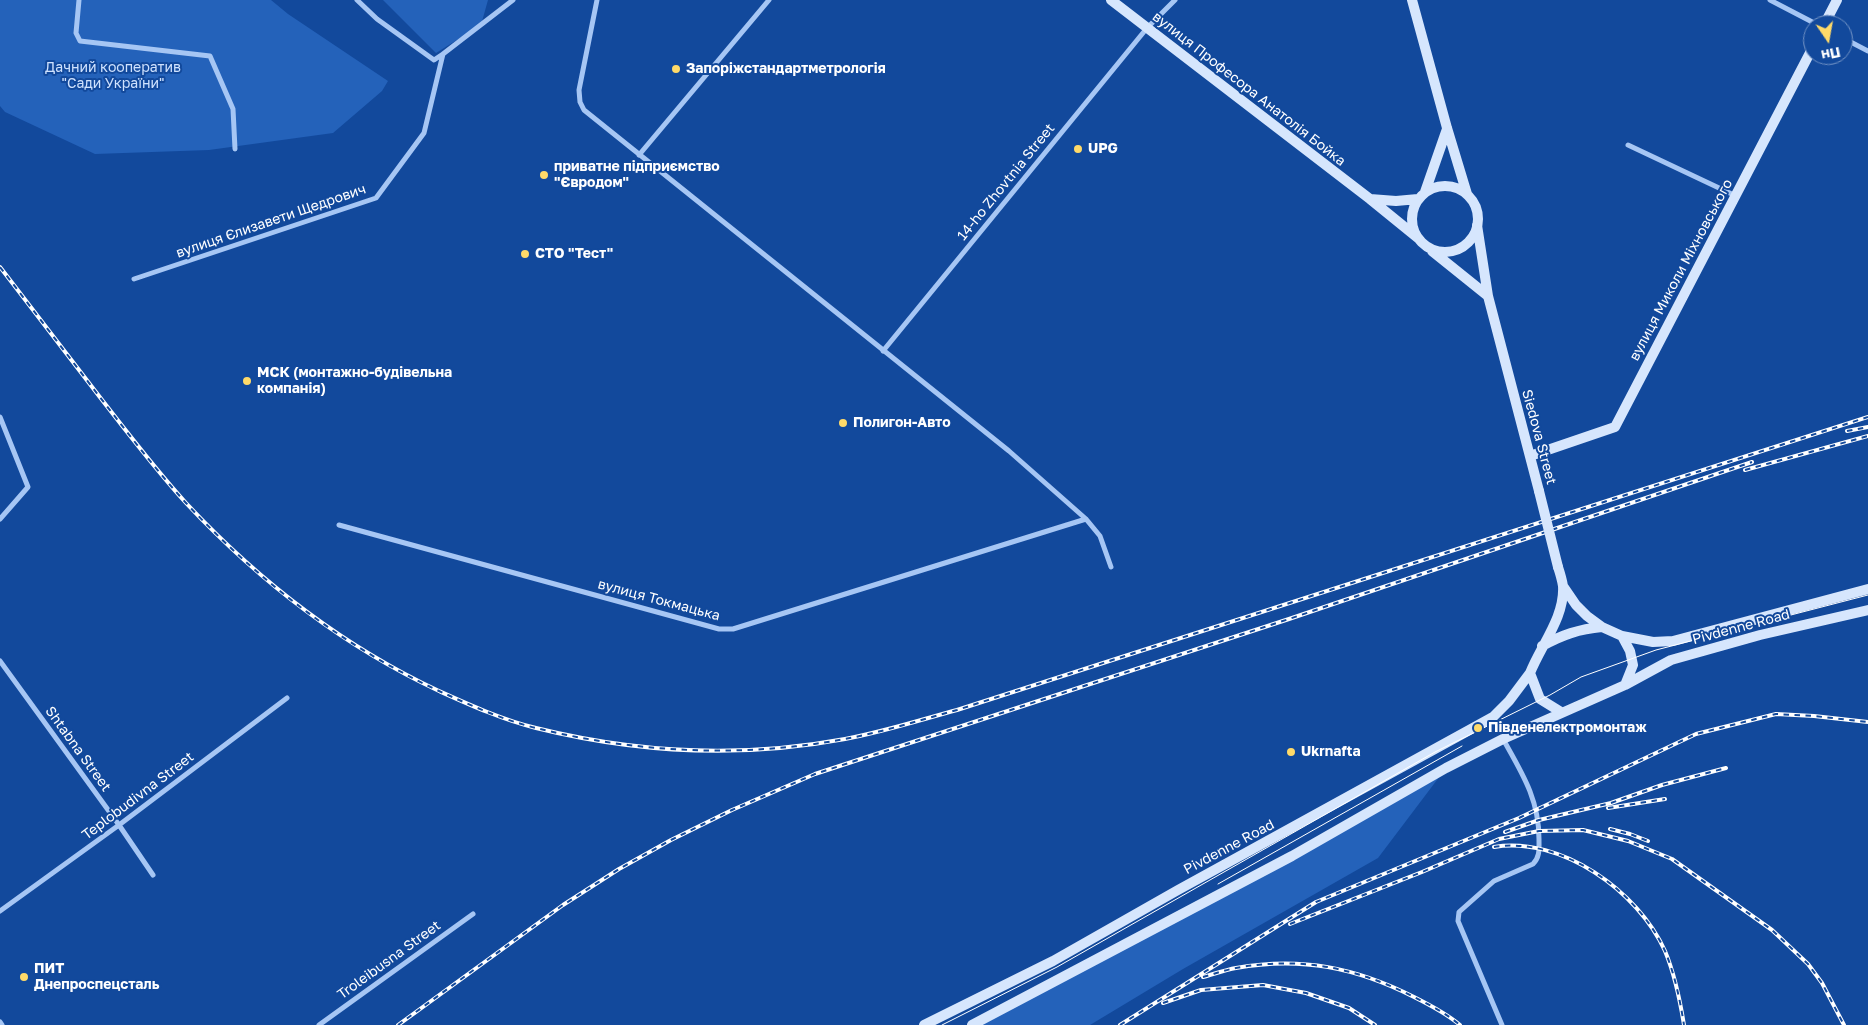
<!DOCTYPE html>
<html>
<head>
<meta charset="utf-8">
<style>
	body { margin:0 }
	#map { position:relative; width:1868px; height:1025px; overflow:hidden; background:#12499c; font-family:"Golos Text",sans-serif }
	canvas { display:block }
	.north { position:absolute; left:1803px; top:15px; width:50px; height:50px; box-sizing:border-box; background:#12499c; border:1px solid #7192c4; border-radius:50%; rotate:168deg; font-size:14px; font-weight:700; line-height:20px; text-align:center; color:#fff }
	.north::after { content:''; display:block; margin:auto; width:18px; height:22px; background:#ffda69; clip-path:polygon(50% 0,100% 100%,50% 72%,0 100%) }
</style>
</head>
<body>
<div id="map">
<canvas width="1868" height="1025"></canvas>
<div class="north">Пн</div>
</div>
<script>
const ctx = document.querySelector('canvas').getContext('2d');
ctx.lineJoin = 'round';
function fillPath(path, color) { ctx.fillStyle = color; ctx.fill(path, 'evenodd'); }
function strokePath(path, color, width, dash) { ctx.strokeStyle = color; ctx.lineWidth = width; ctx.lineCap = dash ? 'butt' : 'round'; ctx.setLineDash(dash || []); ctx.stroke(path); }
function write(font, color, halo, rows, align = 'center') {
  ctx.font = font + ' "Golos Text",sans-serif'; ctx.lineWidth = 4; ctx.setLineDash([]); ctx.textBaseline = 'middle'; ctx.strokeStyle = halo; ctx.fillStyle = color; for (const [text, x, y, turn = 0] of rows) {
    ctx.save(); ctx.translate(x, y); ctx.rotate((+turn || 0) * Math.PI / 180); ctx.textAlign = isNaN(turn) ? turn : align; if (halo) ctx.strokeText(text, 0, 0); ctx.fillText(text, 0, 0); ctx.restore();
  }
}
fillPath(new Path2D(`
	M 0,0 L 271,0 L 288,14 L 388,81 L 382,91 L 333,133 L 209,150 L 95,154 L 5,112 L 0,106 Z
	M 383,0 L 488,0 L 481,25 L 436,53 Z
	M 1446,768 L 1378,858 L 1183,969 L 1090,1025 L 972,1025 Z`), '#2462ba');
strokePath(new Path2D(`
	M 79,0 L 76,33 L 80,41 L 210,56 L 233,109 L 235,149
	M 357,0 L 377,19 L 434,60 L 443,54
	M 597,0 L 579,90 L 580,102 L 584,110 L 1009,451 L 1086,519 L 1100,536 L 1111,567
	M 1770,0 L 1818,25
	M 1843,38 L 1868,51
	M 1628,145 L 1736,196
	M 639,155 L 769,0
	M 134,279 L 376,198 L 424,133 L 443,54 L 513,0
	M 883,351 L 1147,28 L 1175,0
	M 0,417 L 28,487 L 0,519
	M 339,525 L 719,629 L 733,629 L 1086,519
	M 0,661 L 119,825 L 153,875
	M 0,911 L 119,825 L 287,698
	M 0,1022 L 2,1025
	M 319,1025 L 473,914
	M 1502,1025 L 1458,921 L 1459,912 L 1494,881 L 1533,864 C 1540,857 1539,849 1539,839 C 1539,799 1522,773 1503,739`), '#a6c6f4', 5);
strokePath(new Path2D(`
	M 1111,0 L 1370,199 L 1418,238
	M 1412,0 L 1447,128 L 1467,194
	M 1824,25 L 1837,0
	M1412 219a33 33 0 1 1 66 0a33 33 0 1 1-66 0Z
	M 1425,192 L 1447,129
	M 1370,199 L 1396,201 L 1418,199
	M 1477,225 L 1488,296 L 1539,491
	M 1432,251 L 1488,296
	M 1530,456 L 1615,427 L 1813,47
	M 1558,567 C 1560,573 1562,580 1563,586 C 1565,617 1541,645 1530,673 L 1540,699 L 1561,712
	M 1563,586 L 1576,605 L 1587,616 L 1602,627 L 1622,636 L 1630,651 L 1633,665 L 1625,685
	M 1622,636 L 1653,642 L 1673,641 L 1868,589
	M 1542,646 C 1562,635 1579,629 1602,627
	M 924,1025 L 1053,961 L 1178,890 L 1493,717 L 1509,701 L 1530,673
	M 972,1025 L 1292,856 L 1446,768 L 1503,739 L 1625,685 L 1671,660 L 1760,635 L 1868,610`), '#d6e6fd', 10);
strokePath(new Path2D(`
	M 1218,884 L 1462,746
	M 942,1025 L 1057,967 L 1435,752 L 1550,695 L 1581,677 L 1656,650 L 1868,595`), '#fff', 1);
const rail = new Path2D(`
	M 0,267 C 33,310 66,353 99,396 C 127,432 155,469 186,503 C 260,582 341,645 439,691 C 470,705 503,720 536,728 C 637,753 743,758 845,739 C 883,732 920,720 957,710 L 1868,417
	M 1847,431 L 1868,427
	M 1745,470 L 1868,436
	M 1608,808 L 1665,799
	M 1610,829 L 1630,834 L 1648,841
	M 1505,832 L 1539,820 L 1611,803 L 1662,785 L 1726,768
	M 1494,847 C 1561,836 1638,891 1665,951 C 1675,975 1680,1000 1684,1025
	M 1290,924 L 1422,872 L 1499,839 L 1539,831 L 1583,830 L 1628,841 L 1672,859 L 1772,930 L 1808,964 L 1822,983 L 1844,1025
	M 1203,977 C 1214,974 1225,970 1236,968 C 1301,956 1357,968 1414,997 C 1430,1005 1447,1014 1460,1025
	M 1163,1003 L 1201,990 L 1263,985 L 1306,993 L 1349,1008 L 1375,1025
	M 398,1025 L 563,905 L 619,869 L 671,840 L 732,810 L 815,774 L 1289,619 L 1752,462
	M 1120,1025 L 1316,902 L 1519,818 L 1696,734 L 1776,714 L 1814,716 L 1868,722`);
strokePath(rail, '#fff', 4);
strokePath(rail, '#12499c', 2, [5.5]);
strokePath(new Path2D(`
	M 1539,491 L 1558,567`), '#d6e6fd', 10);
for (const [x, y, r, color] of [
	[676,69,5,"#ffda69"],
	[1078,149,5,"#ffda69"],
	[544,175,5,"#ffda69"],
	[525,254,5,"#ffda69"],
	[247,381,5,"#ffda69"],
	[843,423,5,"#ffda69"],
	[1478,728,5,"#ffda69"],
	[1291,752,5,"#ffda69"],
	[24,977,5,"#ffda69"]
]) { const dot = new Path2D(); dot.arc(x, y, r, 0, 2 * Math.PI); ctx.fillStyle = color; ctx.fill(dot); strokePath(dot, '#12499c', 2); }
write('14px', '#cfe2fe', '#12499c', [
	["Дачний кооператив",113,68],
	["\"Сади України\"",113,84]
]);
write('bold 14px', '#fff', '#12499c', [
	["Запоріжстандартметрологія",686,69],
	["UPG",1088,149],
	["приватне підприємство",554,167],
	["\"Євродом\"",554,183],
	["СТО \"Тест\"",535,254],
	["МСК (монтажно-будівельна",257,373],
	["компанія)",257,389],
	["Полигон-Авто",853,423],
	["Південелектромонтаж",1488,728],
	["Ukrnafta",1301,752],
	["ПИТ",34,969],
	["Днепроспецсталь",34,985]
], 'left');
write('14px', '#fff', '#12499c', [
	["вулиця Професора Анатолія Бойка",1249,89,38],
	["14-ho Zhovtnia Street",1006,182,-51],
	["вулиця Єлизавети Щедрович",271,221,-19],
	["вулиця Миколи Міхновського",1681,270,-62],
	["Siedova Street",1539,437,75],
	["вулиця Токмацька",659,600,15],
	["Pivdenne Road",1741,627,-15],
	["Shtabna Street",78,749,54],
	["Teplobudivna Street",138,796,-37],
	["Pivdenne Road",1229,847,-28],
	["Troleibusna Street",389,960,-36]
]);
</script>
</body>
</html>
